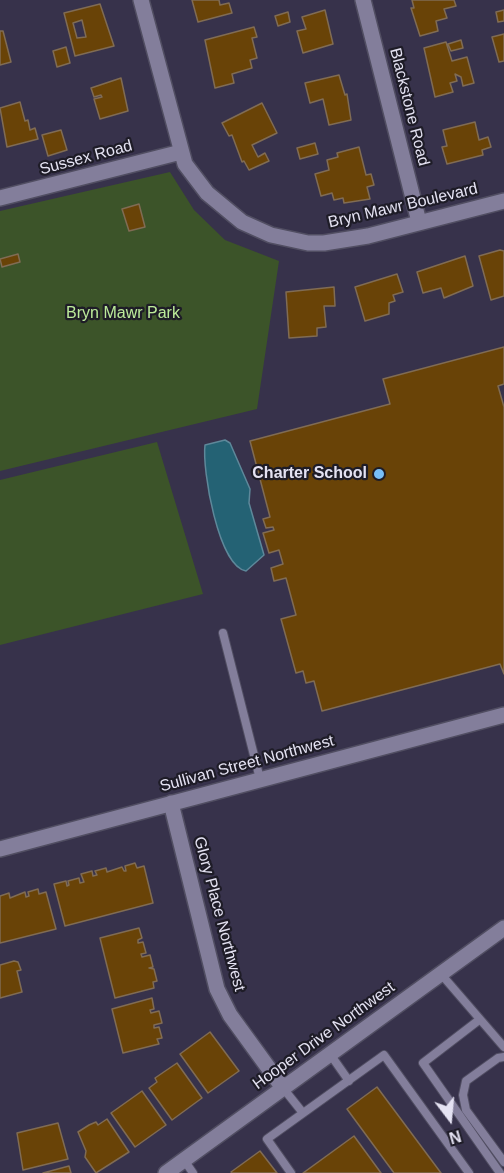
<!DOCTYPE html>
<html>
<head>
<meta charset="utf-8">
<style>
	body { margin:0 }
	#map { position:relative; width:504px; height:1173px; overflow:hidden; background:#37324b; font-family:Arial,sans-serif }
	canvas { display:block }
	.north { position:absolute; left:420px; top:1089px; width:60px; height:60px; -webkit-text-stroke:4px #1e1c27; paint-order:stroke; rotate:164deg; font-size:16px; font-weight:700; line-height:24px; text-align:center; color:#e4e2f2 }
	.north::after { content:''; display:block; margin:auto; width:21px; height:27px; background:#e4e2f2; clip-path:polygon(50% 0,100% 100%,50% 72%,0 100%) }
</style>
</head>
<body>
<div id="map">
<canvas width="504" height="1173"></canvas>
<div class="north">N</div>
</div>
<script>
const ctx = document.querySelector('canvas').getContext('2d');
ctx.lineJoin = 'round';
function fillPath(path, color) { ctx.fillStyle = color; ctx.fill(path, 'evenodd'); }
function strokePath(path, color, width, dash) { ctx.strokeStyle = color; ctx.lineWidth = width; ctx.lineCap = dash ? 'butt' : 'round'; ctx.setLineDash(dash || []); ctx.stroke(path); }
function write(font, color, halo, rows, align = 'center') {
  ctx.font = font + ' Arial,sans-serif'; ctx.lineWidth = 4.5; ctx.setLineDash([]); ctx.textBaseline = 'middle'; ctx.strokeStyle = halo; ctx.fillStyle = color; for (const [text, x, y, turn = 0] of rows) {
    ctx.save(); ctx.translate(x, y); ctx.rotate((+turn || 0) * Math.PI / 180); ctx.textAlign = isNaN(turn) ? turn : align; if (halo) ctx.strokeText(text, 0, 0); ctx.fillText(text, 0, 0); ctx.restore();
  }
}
fillPath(new Path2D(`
	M 170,172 L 194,210 L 225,240 L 279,261 L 257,409 L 0,471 L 0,211 Z
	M 157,442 L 203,594 L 0,645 L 0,480 Z`), '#3c5429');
const water = new Path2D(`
	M 225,440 L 230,443 L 250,489 L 249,503 L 264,555 L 246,571 C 218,566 202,469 205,445 Z`);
fillPath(water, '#246274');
strokePath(water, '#5e889a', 1.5);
const building = new Path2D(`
	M 192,0 L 219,0 L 220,5 L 229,3 L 232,13 L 198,22 Z
	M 412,0 L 454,0 L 456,6 L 444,9 L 447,18 L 436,21 L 438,31 L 420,36 L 411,8 L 414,8 Z
	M 100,4 L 114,46 L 75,56 L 64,13 ZM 82,20 L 86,37 L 77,38 L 73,23 Z
	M 325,10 L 333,44 L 303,53 L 297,31 L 306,29 L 302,17 Z
	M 504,10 L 504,21 L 498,22 L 496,12 Z
	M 288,12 L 290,22 L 278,26 L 275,16 Z
	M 254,27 L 257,37 L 252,38 L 257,58 L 250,60 L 252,68 L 232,74 L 234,83 L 215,88 L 205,40 Z
	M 0,31 L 3,31 L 11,62 L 0,65 Z
	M 504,34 L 504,61 L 499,62 L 492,37 Z
	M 461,40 L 463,48 L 451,51 L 448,44 Z
	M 446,42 L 452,61 L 467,57 L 474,83 L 463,86 L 461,77 L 455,74 L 457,81 L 450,83 L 453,92 L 435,97 L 424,48 Z
	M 66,47 L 70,63 L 57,67 L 53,51 Z
	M 339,75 L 345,95 L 347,94 L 351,120 L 329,125 L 323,99 L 310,103 L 305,83 Z
	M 121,78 L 128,111 L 100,119 L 94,99 L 102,97 L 101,95 L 94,97 L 91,88 Z
	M 20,102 L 25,121 L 28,120 L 30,130 L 35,128 L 38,139 L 7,147 L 0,108 Z
	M 262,103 L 277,133 L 252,145 L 258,157 L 265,153 L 269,161 L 249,170 L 244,161 L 242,162 L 232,135 L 229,136 L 222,123 Z
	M 475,122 L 479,140 L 488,137 L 491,147 L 482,150 L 483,155 L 447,164 L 442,147 L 447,146 L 443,130 Z
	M 61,130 L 67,150 L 48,156 L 42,135 Z
	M 315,143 L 318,154 L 300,159 L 297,148 Z
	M 359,147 L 366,175 L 371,174 L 374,185 L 367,187 L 370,199 L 344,203 L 343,198 L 334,200 L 332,193 L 321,196 L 315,174 L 329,170 L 327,160 L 338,157 L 337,153 Z
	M 139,204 L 145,227 L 129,231 L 122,209 Z
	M 500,250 L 504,251 L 504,296 L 491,300 L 479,256 Z
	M 18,254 L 20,262 L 2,267 L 0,259 Z
	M 465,256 L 473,286 L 444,298 L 441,288 L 423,293 L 417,272 Z
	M 397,274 L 403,292 L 393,295 L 395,301 L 389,303 L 389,314 L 365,321 L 355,287 Z
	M 334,287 L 335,306 L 324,306 L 326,327 L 317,328 L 317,336 L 289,338 L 286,292 Z
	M 504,347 L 504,384 L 498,386 L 504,407 L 504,674 L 500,664 L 322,711 L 314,681 L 306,683 L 303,671 L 296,673 L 281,619 L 296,615 L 286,578 L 274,581 L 271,568 L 283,564 L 279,550 L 269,553 L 263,533 L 274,530 L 273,527 L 266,528 L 263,519 L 270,517 L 250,441 L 390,404 L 383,379 Z
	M 135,863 L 137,868 L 144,866 L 153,903 L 65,926 L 54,884 L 66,881 L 67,886 L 69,885 L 68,881 L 79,878 L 80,883 L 84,882 L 81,874 L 92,871 L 93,876 L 97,875 L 95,871 L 106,868 L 107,872 L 122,867 L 124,871 L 126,871 L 125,866 Z
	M 38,889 L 39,894 L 46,892 L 56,929 L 0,943 L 0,896 L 9,893 L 10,898 L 25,892 L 26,897 L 29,896 L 28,892 Z
	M 139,928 L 142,938 L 138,940 L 138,943 L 143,942 L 146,953 L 141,954 L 142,957 L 150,955 L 153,967 L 149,968 L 154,969 L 157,981 L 153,982 L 154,988 L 115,998 L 100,938 Z
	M 14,961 L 18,962 L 21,970 L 17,971 L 22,992 L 0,998 L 0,965 Z
	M 152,998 L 154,1009 L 150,1010 L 151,1013 L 159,1011 L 162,1023 L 154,1025 L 154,1028 L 159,1027 L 162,1038 L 157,1039 L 159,1044 L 123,1053 L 112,1009 Z
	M 210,1032 L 239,1071 L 208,1093 L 180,1054 Z
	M 177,1063 L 202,1098 L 172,1120 L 149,1088 L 157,1082 L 155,1078 Z
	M 377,1087 L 441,1173 L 394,1173 L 347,1109 Z
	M 142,1091 L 166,1125 L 135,1147 L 111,1113 Z
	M 107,1119 L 129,1152 L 96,1173 L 85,1157 L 86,1151 L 78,1132 L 89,1125 L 96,1122 L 98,1125 Z
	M 58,1123 L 68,1159 L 23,1170 L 17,1133 Z
	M 354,1136 L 381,1173 L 303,1173 Z
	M 260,1151 L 277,1173 L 232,1173 L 231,1172 Z
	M 69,1166 L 71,1173 L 43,1173 Z`);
fillPath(building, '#694307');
strokePath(building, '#806c54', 1.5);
const lane = new Path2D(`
	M 223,633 L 260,779
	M 441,974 L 504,1047
	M 479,1020 L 423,1063 L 500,1173
	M 330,1054 L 349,1081
	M 504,1057 L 498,1058 L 466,1081 L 463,1095 L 466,1110 L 504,1162
	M 283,1088 L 303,1113
	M 184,1160 L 193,1173
	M 291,1173 L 267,1139 L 384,1055 L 469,1173`);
const street = new Path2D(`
	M 141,0 L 185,164 L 207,193 L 242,222 L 271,235 L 308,243 L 324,243 L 368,236 L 504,201
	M 363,0 L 419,222
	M 0,198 L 181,152
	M 171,803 L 217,989 L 230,1015 L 283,1088
	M 0,849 L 504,715
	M 166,1173 L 504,928`);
strokePath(lane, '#514e62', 10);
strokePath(street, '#514e62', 18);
strokePath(lane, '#837e9b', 8);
strokePath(street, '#837e9b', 15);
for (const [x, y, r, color] of [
	[379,474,6,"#78bff8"]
]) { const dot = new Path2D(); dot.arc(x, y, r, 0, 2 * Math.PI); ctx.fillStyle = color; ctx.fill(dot); strokePath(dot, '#1e1c27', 2); }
write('16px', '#e4e2f2', '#1e1c27', [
	["Blackstone Road",409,107,76],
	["Sussex Road",86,158,-15],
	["Bryn Mawr Boulevard",403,206,-13],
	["Sullivan Street Northwest",247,764,-15],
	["Glory Place Northwest",219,914,75],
	["Hooper Drive Northwest",324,1036,-36]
]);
write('16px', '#bceb9a', '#1e1c27', [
	["Bryn Mawr Park",123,314]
]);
write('bold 16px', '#e4e2f2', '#1e1c27', [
	["Charter School",367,474]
], 'right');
</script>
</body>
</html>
